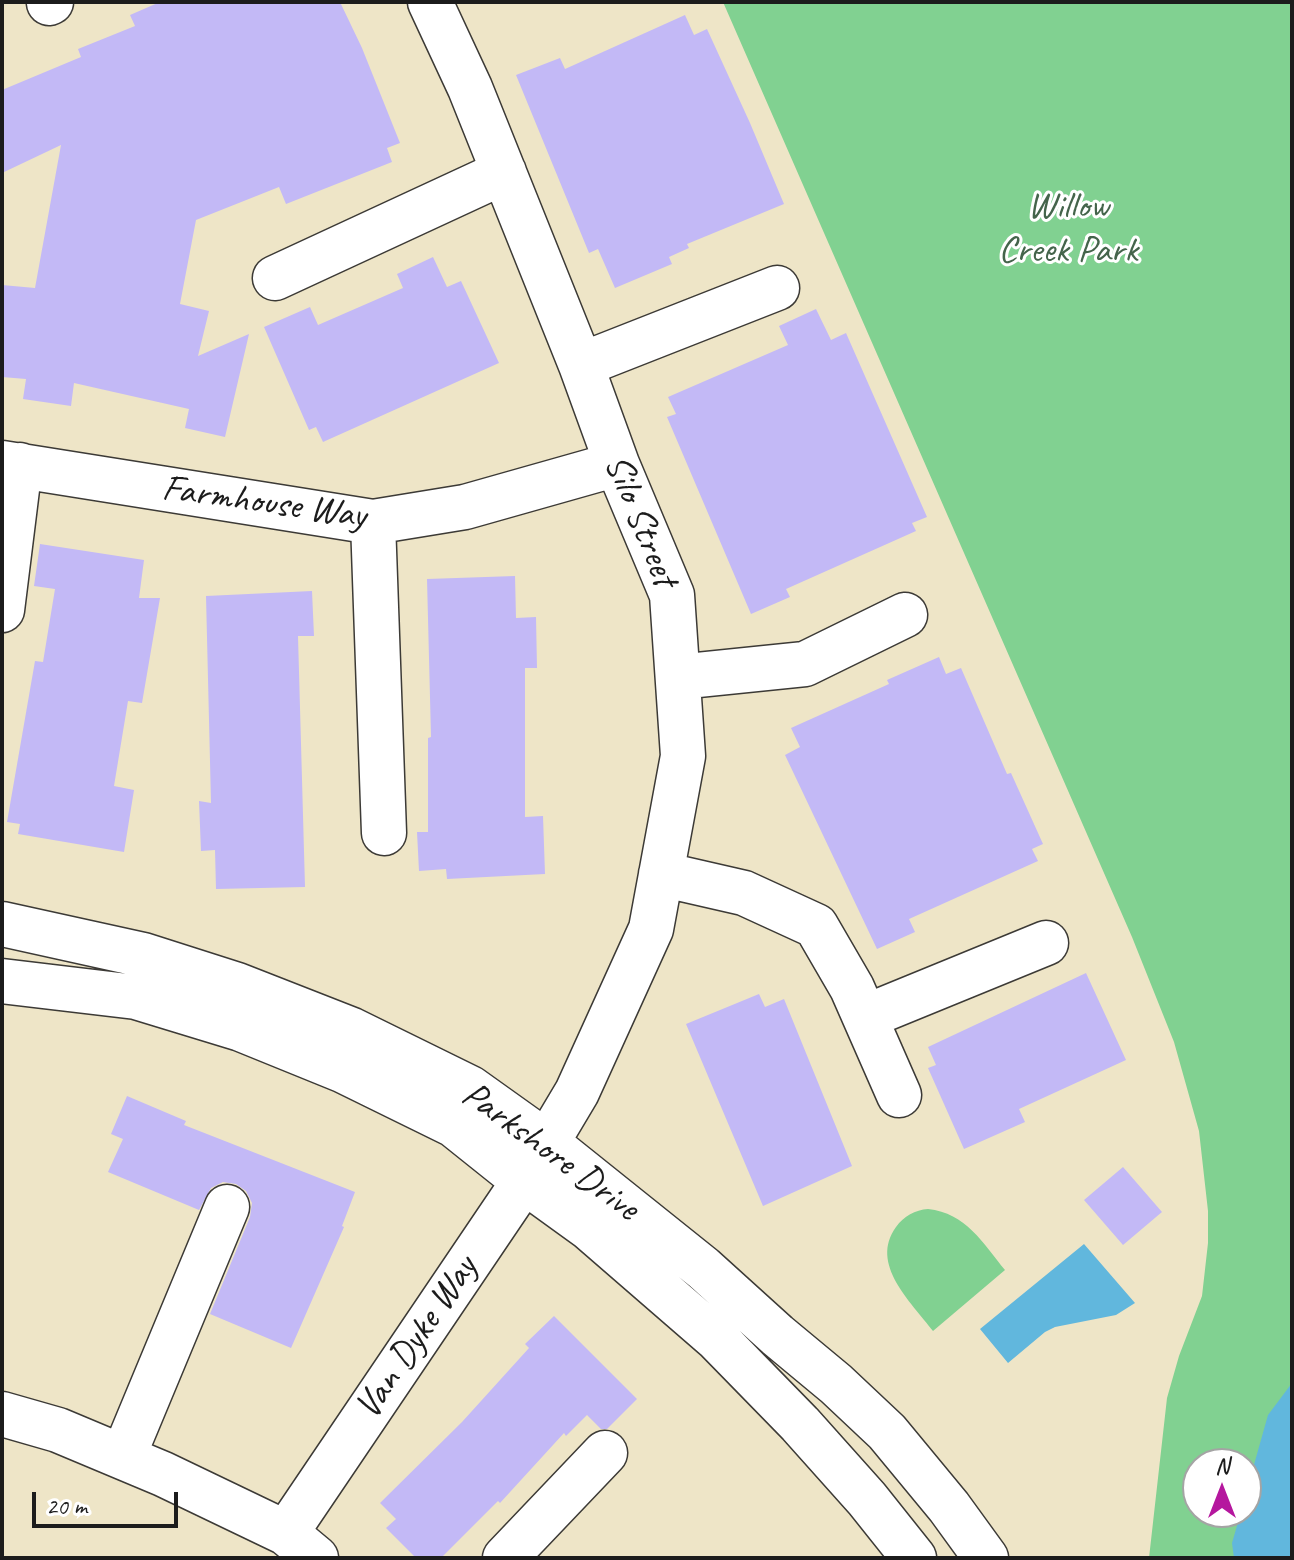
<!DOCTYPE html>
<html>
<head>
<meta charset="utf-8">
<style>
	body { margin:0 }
	#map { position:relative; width:1294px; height:1560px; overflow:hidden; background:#eee5c7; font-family:Caveat,sans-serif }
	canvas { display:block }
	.frame { position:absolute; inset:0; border:4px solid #1c1c1c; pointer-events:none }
	.north { position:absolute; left:1182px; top:1448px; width:80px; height:80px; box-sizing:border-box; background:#fff; border:2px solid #a4a4a4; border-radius:50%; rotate:0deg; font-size:22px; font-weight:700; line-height:32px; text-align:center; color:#1c1c1c }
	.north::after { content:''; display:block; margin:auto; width:28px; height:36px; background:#b5179e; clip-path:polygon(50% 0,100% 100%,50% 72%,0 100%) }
	.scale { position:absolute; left:32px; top:1492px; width:146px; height:36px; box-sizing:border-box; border:4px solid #1c1c1c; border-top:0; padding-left:10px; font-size:24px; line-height:28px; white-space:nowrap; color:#1c1c1c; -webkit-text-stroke:6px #fff; paint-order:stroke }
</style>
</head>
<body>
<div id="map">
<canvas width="1294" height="1560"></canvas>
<div class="frame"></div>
<div class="north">N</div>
<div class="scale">20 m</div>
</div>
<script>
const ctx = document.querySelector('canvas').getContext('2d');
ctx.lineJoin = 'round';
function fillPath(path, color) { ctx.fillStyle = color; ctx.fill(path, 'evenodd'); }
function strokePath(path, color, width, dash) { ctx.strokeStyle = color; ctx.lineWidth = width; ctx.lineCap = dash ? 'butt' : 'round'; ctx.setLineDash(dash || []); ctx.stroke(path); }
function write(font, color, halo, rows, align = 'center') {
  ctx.font = font + ' Caveat,sans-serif'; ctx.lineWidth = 6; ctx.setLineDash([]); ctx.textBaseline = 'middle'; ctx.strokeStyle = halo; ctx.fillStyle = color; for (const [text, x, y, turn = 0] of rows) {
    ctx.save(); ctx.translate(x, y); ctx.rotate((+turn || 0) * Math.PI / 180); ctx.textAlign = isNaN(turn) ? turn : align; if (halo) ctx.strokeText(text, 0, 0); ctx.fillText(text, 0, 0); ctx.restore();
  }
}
fillPath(new Path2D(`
	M 723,2 L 1292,2 L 1292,1558 L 1149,1558 L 1167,1398 L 1179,1356 L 1202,1296 L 1208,1243 L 1208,1211 L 1199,1131 L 1174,1042 L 1132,937 ZM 1198,1464 L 1246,1464 L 1246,1512 L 1198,1512 Z
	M 928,1209 C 966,1213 983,1243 1005,1270 L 933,1331 C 911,1302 869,1264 896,1227 C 904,1216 915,1210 928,1209 Z`), '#81d191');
fillPath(new Path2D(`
	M 1084,1244 L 1135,1303 L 1116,1315 L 1055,1327 L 1045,1332 L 1008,1363 L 980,1329 Z
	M 1292,1383 L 1292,1558 L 1234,1558 L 1232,1543 L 1241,1512 L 1246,1512 L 1246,1493 L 1268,1415 Z`), '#61b7dd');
fillPath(new Path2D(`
	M 160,2 L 340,2 L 362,48 L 400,143 L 387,148 L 392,162 L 286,204 L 279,187 L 196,220 L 180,304 L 209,311 L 198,356 L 249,334 L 225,437 L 185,428 L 189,409 L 74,383 L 71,406 L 23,399 L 26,379 L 2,377 L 2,285 L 35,288 L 61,145 L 2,173 L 2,90 L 81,57 L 78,49 L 135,26 L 130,15 Z
	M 685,15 L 694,35 L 707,29 L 750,123 L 784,204 L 687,244 L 689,248 L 669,257 L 672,264 L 615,288 L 598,249 L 589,253 L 516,75 L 560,58 L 565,69 Z
	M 433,257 L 447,287 L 461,281 L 499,363 L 323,442 L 316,427 L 309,430 L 264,327 L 310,307 L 318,325 L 403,288 L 397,274 Z
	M 816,309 L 831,340 L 846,333 L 927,517 L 912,523 L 916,531 L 786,589 L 790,597 L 751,614 L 667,417 L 676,414 L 668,397 L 788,345 L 779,326 Z
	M 40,544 L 144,560 L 139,598 L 160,598 L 142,703 L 128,701 L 114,786 L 134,790 L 124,852 L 18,834 L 20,824 L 7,822 L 35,661 L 43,662 L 55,589 L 34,586 Z
	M 515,576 L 516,618 L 536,617 L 537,668 L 525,668 L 525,817 L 543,816 L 545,874 L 447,879 L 446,869 L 419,871 L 417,832 L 428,832 L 428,738 L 431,737 L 427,579 Z
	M 312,591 L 314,636 L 298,636 L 305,887 L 216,889 L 215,850 L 201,851 L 199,801 L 211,803 L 206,596 Z
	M 939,657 L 946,674 L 961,668 L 1007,774 L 1011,773 L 1043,844 L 1032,849 L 1038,861 L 909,919 L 915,932 L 877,949 L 785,755 L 800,747 L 791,728 L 889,684 L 887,680 Z
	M 1086,973 L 1126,1060 L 1019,1109 L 1025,1122 L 964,1149 L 928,1068 L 936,1065 L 928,1047 Z
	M 759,994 L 765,1007 L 784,999 L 852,1166 L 763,1206 L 686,1024 Z
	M 127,1096 L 186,1121 L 184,1125 L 355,1192 L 342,1226 L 344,1227 L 291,1348 L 210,1314 L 250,1217 L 252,1203 L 246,1191 L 236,1184 L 223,1182 L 211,1188 L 199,1210 L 108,1172 L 123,1139 L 111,1134 Z
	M 1123,1167 L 1162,1212 L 1123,1245 L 1084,1200 Z
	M 554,1316 L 637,1399 L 607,1429 L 601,1429 L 587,1415 L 566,1436 L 564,1433 L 500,1503 L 498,1501 L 441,1558 L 416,1558 L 386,1528 L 396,1519 L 380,1503 L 462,1422 L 529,1348 L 525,1344 Z`), '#c3b9f6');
const minor = new Path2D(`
	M 49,3 L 51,2
	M 275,278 L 504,172
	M 581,365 L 777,288
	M 2,463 L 373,522 L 465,507 L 617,464
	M 373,522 L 384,833
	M 2,610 L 20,465
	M 678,677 L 805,664 L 905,615
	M 661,874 L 744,893 L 816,926 L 852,988 L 899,1095
	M 2,924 L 143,955 L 237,985 L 352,1030 L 470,1088 L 547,1143 L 703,1268 L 777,1335 L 836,1384 L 887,1432 L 949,1507 L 986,1558
	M 2,981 L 136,997 L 241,1029 L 342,1070 L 454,1125 L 524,1181 L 589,1228 L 717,1339 L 800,1424 L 867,1499 L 914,1558
	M 865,1017 L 1046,943
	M 2,1414 L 58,1430 L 163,1474 L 286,1533 L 316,1558
	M 123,1457 L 227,1207
	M 286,1533 L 524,1181 L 577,1092 L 651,929 L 683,756 L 672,595 L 617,464 L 581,365 L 470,88 L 430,2
	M 505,1558 L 605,1453`);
strokePath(minor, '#3c3a36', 47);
strokePath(minor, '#fff', 44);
write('38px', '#44644b', '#fff', [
	["Willow",1068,207],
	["Creek Park",1068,251]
]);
write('38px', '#1c1c1c', '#fff', [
	["Farmhouse Way",264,503,8],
	["Silo Street",640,521,68],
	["Parkshore Drive",550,1152,36],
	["Van Dyke Way",417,1338,-56]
]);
</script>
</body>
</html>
